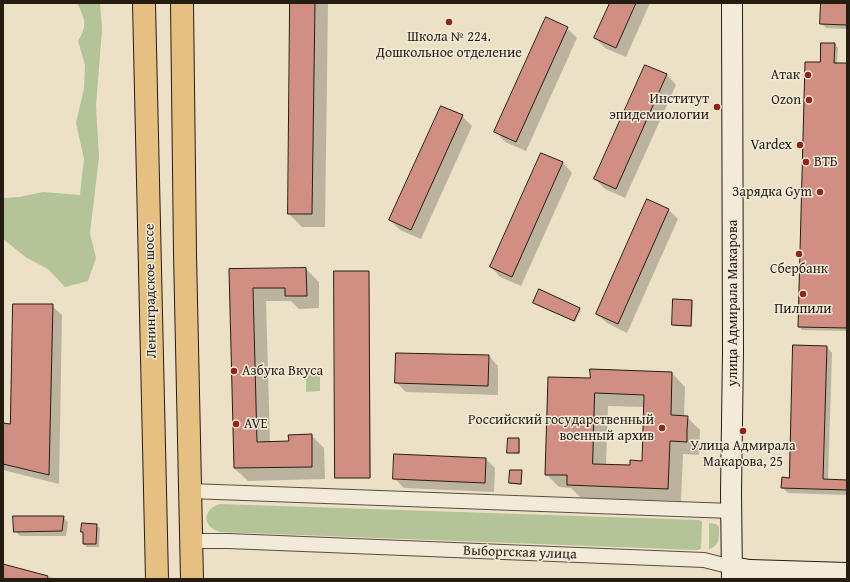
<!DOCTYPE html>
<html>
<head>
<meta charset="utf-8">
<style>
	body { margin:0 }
	#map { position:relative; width:850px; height:582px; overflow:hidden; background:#ece0c6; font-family:"Gentium Book Plus",serif }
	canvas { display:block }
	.frame { position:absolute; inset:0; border:4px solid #261d12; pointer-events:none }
</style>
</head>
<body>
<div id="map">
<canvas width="850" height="582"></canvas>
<div class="frame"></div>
</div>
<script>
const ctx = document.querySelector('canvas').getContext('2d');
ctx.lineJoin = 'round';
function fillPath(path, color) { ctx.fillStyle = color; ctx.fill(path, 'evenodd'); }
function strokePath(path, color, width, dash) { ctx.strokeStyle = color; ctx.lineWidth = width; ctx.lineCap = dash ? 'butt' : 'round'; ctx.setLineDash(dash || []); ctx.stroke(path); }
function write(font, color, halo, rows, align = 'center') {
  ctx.font = font + ' "Gentium Book Plus",serif'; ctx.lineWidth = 3; ctx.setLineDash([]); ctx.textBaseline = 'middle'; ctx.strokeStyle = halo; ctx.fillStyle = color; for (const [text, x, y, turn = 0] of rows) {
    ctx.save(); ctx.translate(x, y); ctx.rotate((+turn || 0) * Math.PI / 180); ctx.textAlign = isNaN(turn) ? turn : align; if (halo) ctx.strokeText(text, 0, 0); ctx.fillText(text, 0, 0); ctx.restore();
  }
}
fillPath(new Path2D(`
	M 77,3 L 100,3 L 102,29 L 96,106 L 99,157 L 90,233 L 96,258 L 88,281 L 65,287 L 48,269 L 27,258 L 3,239 L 3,198 L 19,197 L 43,192 L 80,195 L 84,159 L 76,123 L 84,88 L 85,65 L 78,41 C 88,25 85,19 77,3 Z
	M 320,371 L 320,391 L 306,392 L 306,372 Z
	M 220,504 L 699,520 L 702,521 L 701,549 L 697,550 L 220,532 C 202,527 202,509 220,504 Z
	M 709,523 L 716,524 L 719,527 C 719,537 720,546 709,549 Z`), '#b4c398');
fillPath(new Path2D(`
	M 291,3 L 328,3 L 325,227 L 302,227 L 289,214 Z
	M 611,3 L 650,3 L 626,57 L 605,48 L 595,38 Z
	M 822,3 L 847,3 L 847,29 L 826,28 L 821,23 Z
	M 567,28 L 577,38 L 526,151 L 505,142 L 496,132 Z
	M 835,44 L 838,48 L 837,64 L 847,64 L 847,331 L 802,330 L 799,326 L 821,63 Z
	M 646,66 L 667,75 L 676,85 L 625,198 L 605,189 L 595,179 Z
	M 462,116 L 472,126 L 421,239 L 400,230 L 390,220 Z
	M 542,154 L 563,163 L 572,173 L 521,286 L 500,277 L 491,267 Z
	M 669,210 L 678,219 L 627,333 L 607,323 L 597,314 Z
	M 306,269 L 319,282 L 319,308 L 299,309 L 291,301 L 266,301 L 270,442 L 290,442 L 311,435 L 324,448 L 325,479 L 248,481 L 234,468 L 230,270 Z
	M 368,272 L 369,273 L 371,478 L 338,478 L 336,477 Z
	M 692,301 L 693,302 L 692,327 L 675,326 L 673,325 Z
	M 535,304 L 580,309 L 581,310 L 575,322 Z
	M 52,306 L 62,315 L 59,484 L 3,470 L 3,424 L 11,425 Z
	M 827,347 L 832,353 L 828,480 L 847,481 L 847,495 L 788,493 L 782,487 L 790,479 Z
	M 489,356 L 498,366 L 498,395 L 406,392 L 396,382 Z
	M 672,373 L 685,387 L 684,417 L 687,417 L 700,430 L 699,455 L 683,454 L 681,501 L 581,498 L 571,488 L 559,487 L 546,474 L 591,379 ZM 608,406 L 645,407 L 643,462 L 631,466 L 606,465 Z
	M 519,439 L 520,441 L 520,454 L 510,453 L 508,452 Z
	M 486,459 L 495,468 L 494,492 L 404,488 L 394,478 Z
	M 521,471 L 522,472 L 522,485 L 512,484 L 510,483 Z
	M 63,517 L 68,522 L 66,536 L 20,536 L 15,531 Z
	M 96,525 L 100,528 L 99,547 L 87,547 L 84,544 L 84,533 L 82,531 Z
	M 3,565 L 57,579 L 3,579 Z`), '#0003');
const building = new Path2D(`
	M 290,3 L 315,3 L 312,214 L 288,214 Z
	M 610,3 L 636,3 L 616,48 L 594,38 Z
	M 821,3 L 847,3 L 847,25 L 820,24 Z
	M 546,17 L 568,27 L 516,142 L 494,132 Z
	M 821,43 L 835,43 L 834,63 L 847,63 L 847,328 L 798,327 L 805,62 L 820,62 Z
	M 645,65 L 667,74 L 616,189 L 594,179 Z
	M 441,106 L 463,115 L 411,230 L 389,220 Z
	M 541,153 L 563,162 L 512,277 L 490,267 Z
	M 647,199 L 669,209 L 618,324 L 596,314 Z
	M 306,268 L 307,296 L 285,296 L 285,288 L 253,288 L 257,442 L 289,441 L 288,435 L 312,434 L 312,467 L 234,468 L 229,269 Z
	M 334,271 L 369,271 L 370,478 L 335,478 Z
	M 539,289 L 580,308 L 574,321 L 533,303 Z
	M 673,299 L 692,300 L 691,326 L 672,325 Z
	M 13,304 L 53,304 L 49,475 L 3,464 L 3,423 L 10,424 Z
	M 793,345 L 827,346 L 823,479 L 847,480 L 847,490 L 781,488 L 782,477 L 789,478 Z
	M 396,353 L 489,355 L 488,386 L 395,383 Z
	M 590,369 L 672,372 L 671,415 L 688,416 L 687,430 L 687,442 L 670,441 L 668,489 L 567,485 L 567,475 L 545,475 L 548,377 L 590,378 ZM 595,393 L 644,395 L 642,461 L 630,460 L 630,465 L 593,464 Z
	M 508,438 L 519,438 L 519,453 L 507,453 Z
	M 394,454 L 486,458 L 485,483 L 393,479 Z
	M 510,470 L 522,470 L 521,484 L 509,483 Z
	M 13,516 L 64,516 L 62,531 L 14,532 Z
	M 82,523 L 97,524 L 96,544 L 83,544 L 83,532 L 81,532 Z
	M 3,564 L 48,576 L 47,579 L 3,579 Z`);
fillPath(building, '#d18f83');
strokePath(building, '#261d12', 1);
const street = new Path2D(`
	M 190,491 L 731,511
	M 191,541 L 228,541 L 704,560 L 732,567`);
const secondary = new Path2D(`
	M 732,3 L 733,352 L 731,493 L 732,579
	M 732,567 L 750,570 L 847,573`);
const primary = new Path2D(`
	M 144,3 L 157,579
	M 182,3 L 185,253 L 192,579`);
strokePath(street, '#584e3f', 16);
strokePath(secondary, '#261d12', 22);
strokePath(primary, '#261d12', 24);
strokePath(street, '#f3ebda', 14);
strokePath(secondary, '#f3ebda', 20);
strokePath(primary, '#e6c083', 22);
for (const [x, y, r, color] of [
	[449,22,4,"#8f2418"],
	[808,75,4,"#8f2418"],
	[809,100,4,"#8f2418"],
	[717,107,4,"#8f2418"],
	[800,145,4,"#8f2418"],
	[806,162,4,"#8f2418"],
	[820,192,4,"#8f2418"],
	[799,254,4,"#8f2418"],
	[803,294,4,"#8f2418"],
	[234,371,4,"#8f2418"],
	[236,424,4,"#8f2418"],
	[662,428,4,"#8f2418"],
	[743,431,4,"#8f2418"]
]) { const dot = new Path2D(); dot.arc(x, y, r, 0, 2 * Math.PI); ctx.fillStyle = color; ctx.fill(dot); strokePath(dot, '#f3ebda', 1.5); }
write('14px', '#261d12', '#f3ebda', [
	["Школа № 224.",449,37,"center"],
	["Дошкольное отделение",449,53,"center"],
	["Атак",800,75],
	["Институт",709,99],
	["эпидемиологии",709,115],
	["Ozon",801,100],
	["Vardex",792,145],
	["ВТБ",814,162,"left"],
	["Зарядка Gym",812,192],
	["Сбербанк",799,269,"center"],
	["Пилпили",803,309,"center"],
	["Азбука Вкуса",242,371,"left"],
	["Российский государственный",654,420],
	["военный архив",654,436],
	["AVE",244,424,"left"],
	["Улица Адмирала",743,446,"center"],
	["Макарова, 25",743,462,"center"]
], 'right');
write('14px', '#261d12', '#f3ebda', [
	["Ленинградское шоссе",151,291,-91],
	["улица Адмирала Макарова",733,303,-90],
	["Выборгская улица",520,553,2]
]);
</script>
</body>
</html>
